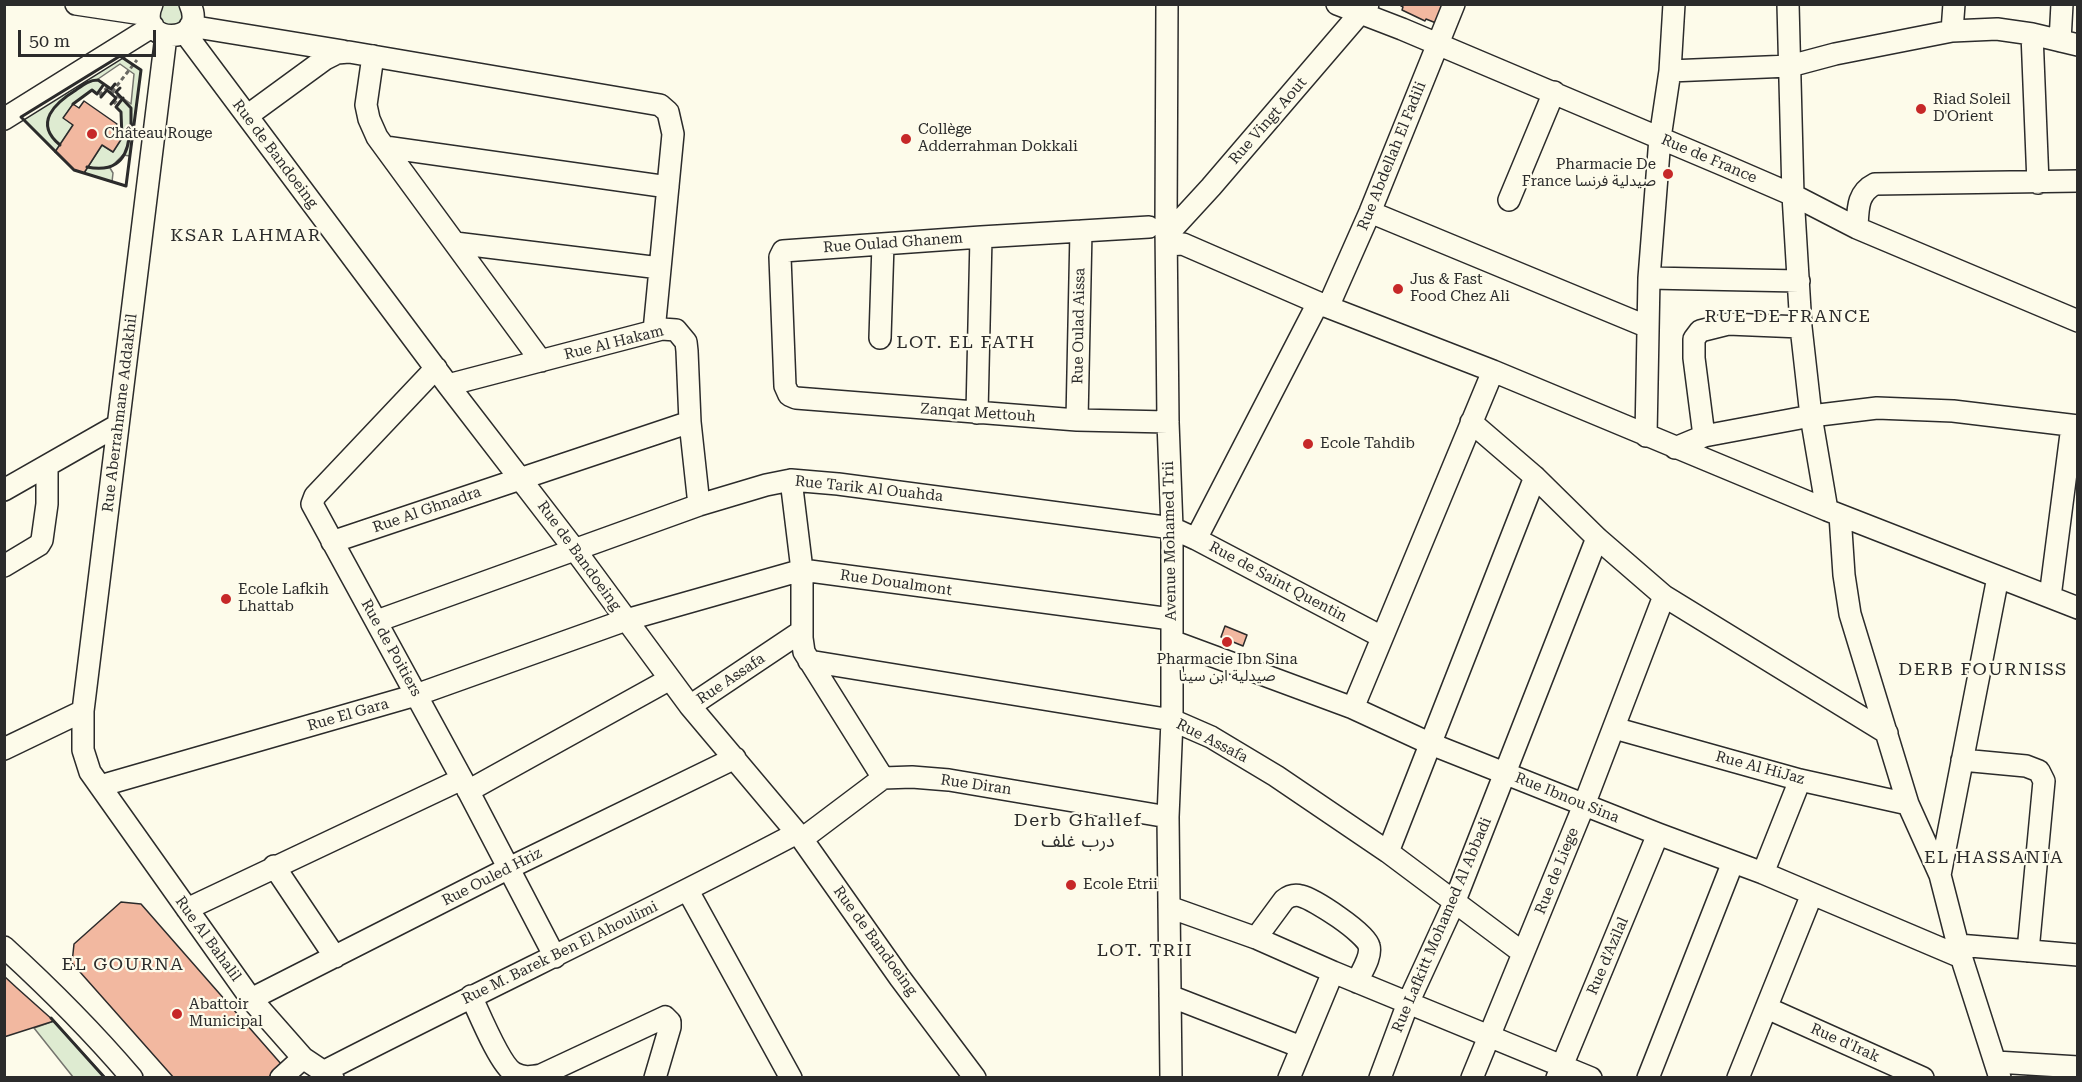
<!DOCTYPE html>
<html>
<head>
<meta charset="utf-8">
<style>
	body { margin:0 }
	#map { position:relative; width:2082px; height:1082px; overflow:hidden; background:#fdfbea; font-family:"Roboto Serif",serif }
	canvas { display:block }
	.frame { position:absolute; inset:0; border:6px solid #2b2b2b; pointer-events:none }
	.scale { position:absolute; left:18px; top:30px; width:138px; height:27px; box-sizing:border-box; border:3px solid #2b2b2b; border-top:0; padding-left:8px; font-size:18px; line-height:21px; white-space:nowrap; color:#2b2b2b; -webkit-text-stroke:4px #fdfbea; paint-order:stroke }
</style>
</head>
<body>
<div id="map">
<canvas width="2082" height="1082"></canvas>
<div class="frame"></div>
<div class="scale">50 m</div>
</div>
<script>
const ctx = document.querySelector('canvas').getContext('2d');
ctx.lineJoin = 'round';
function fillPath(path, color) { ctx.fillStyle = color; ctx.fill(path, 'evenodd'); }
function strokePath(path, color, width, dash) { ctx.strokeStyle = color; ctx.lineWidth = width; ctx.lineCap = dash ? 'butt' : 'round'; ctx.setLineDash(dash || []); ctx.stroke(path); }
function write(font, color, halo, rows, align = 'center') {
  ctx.font = font + ' "Roboto Serif","Noto Sans Arabic",serif'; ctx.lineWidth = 4.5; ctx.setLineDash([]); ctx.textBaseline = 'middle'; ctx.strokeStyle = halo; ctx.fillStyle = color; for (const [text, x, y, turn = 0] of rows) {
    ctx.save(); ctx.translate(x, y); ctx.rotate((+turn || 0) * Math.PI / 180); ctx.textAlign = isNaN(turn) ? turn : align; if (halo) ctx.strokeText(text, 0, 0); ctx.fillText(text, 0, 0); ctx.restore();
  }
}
const green = new Path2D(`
	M 187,4 L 190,18 L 167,33 L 154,11 L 157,5 Z
	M 120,56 L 141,70 L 130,156 L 123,155 L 110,168 L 113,173 L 112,182 L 84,173 L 102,145 L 113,152 L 122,138 L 121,112 L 116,107 L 123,98 L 131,104 L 134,74 L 120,64 L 98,79 L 104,84 L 97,94 L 92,90 L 73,104 L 64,118 L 73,125 L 55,152 L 21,117 Z
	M 54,1021 L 105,1077 L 73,1077 L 34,1028 Z`);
fillPath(green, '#deebd1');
strokePath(green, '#74746e', 1.5);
const building = new Path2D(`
	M 1398,4 L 1443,4 L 1436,23 L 1426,19 L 1425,21 L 1402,10 L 1403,7 Z
	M 84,101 L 117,124 L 113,131 L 122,138 L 113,152 L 102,145 L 84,173 L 74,170 L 55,152 L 73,125 L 63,118 L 73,104 L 79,108 Z
	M 1225,626 L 1247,635 L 1243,646 L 1221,637 Z
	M 121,902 L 141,904 L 282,1065 L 268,1078 L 174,1078 L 72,963 L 74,944 Z
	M 4,976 L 17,988 L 54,1021 L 4,1037 Z`);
fillPath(building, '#f2b8a0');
strokePath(building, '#2b2b2b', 1.5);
const minor = new Path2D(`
	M 76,4 L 149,15
	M 152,4 C 134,46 209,46 190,4
	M 1167,4 L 1166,226 L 1168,422 L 1172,528 L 1172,720 L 1168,817 L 1171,1078
	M 1337,4 L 1402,29 L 1726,166 L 1793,195 L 1857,228 L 2078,321
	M 1788,4 L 1793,195 L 1801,327 L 1811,416 L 1827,510
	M 190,26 L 343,51
	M 1952,31 L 1954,4
	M 185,33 L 448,385 L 575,550 L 690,706 L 802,839 L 900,978 L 975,1078
	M 2032,34 L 2038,183
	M 166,36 L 83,711 L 83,750 L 90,772 L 251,999 L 303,1058 L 333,1078
	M 2060,41 L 2062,4
	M 373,56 L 366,105 L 369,119 L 377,137 L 541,361
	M 1670,71 L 1790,66 L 1835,54 L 1952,31 L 1997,29 L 2032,34 L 2078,45
	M 247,116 L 325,59 L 337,53 L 349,52 L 660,105 L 668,112 L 673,134 L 654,331
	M 4,119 L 153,26
	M 385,147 L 668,187
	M 1509,200 L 1554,92
	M 1370,212 L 1648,327
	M 1149,227 L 981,237 L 783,251 L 780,257 L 785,386 L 789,395 L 796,398 L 1077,420 L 1168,422
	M 1857,228 C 1858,209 1857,193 1875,184 L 2078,181
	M 1166,236 L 1211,187 L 1368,4
	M 455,243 L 660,268
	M 1167,245 L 1183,244 L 1328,307 L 1493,371 L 1827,510 L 2078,608
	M 1649,278 L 1799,281
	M 1328,307 L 1370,212 L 1454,4
	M 880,338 L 883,244
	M 436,368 L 315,496 L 312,504 L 462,779 L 555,957
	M 448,385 L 662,329 L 676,330 L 686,342 L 687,351 L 690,422 L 699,505
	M 977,413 L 981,237
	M 1077,420 L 1081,231
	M 1471,422 L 1535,477 L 1597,538 L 1664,596 L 1887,733
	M 1646,436 L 1649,278 L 1660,138 L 1670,71 L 1674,4
	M 1704,436 L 1694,358 L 1694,339 L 1700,331 L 1728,324 L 1801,327
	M 1675,448 L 1704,436 L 1811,416 L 1877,408 L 1953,411 L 2078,426
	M 791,480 L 802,570 L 802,638 L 804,652 L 883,778
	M 4,490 L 118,425
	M 1840,515 L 1844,575 L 1850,614 L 1908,804 L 1940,875 L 1960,953 L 2000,1078
	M 1196,539 L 1318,303
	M 332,542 L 690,422
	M 4,566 L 39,545 L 42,540 L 47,504 L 47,467
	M 2050,597 L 2072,426
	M 377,621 L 699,505 L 766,485 L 791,480 L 838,484 L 1172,528 L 1196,539 L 1382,637
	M 1172,641 L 1353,708 L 1431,744 L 1658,834 L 1763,873 L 1961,957
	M 809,661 L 1172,720 L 1211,737 L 1276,776 L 1388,852 L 1523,953
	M 690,706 L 802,631
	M 1353,708 L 1493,371
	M 1614,728 L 1800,780 L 1908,804
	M 4,749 L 83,711
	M 1962,760 L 2026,766 L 2039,771 L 2044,781 L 2028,951
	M 100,786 L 416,695 L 626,620 L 802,570 L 1171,619
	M 468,791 L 670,679
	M 802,839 L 883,778 L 912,777 L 949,780 L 1168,817
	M 1388,852 L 1535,477
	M 274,866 L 335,957
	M 1763,873 L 1800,780
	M 1940,875 L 1998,577
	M 688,891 L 791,1078
	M 1169,907 L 1256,938 L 1333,972 L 1591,1078
	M 187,909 L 462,779
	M 1256,938 L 1284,900 C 1289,896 1294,894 1301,896 C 1314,899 1366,933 1369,946 C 1372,957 1361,972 1357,982
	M 1958,945 L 2078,955
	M 4,947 C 50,989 92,1031 132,1078
	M 471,996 C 479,1013 500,1065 514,1073 C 523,1078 531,1077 541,1075 L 665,1017 L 670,1022 L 670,1027 L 655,1078
	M 1170,996 L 1301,1047
	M 251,999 L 509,868 L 735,758
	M 1767,1008 L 1923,1078
	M 1996,1062 L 2078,1067
	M 323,1072 C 480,991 640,916 797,833
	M 281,1078 L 303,1058
	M 1289,1078 L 1333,972
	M 1380,1078 L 1408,1003 L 1454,903 L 1597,538
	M 1472,1078 L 1584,805 L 1664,596
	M 1557,1078 L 1658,834
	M 1648,1078 L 1733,862
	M 1738,1078 L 1812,894`);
strokePath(minor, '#2b2b2b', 24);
strokePath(new Path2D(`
	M 112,92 L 137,60
	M 99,95 L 107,88 L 119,97 L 113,105`), '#6a6964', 3, [4.5, 3]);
strokePath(minor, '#fdfbea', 21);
strokePath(new Path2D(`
	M 120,56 L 141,70 L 126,186 L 74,170 L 21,117 Z
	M 120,88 L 116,92 L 131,108 L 131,126
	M 101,97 L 107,90 L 116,98 L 111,104
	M 73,104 L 92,90 L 97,94 L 104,84
	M 122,138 L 121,112 L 116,107 L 123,98
	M 60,145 C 33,123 55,103 76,90 C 83,85 89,80 98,80 L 111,89 L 115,84
	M 87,167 C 111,172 126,163 129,138
	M 51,1018 L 105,1078`), '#2b2b2b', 3);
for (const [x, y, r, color] of [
	[1921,109,6,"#c62828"],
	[92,134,6,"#c62828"],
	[906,139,6,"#c62828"],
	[1668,174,6,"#c62828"],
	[1398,289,6,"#c62828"],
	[1308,444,6,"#c62828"],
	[226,599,6,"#c62828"],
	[1227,642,6,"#c62828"],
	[1071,885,6,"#c62828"],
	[177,1014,6,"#c62828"]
]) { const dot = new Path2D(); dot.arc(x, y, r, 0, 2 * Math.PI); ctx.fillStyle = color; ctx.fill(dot); strokePath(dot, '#fdfbea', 2); }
write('15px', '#2b2b2b', '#fdfbea', [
	["Riad Soleil",1933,100],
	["D'Orient",1933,117],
	["Collège",918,130],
	["Adderrahman Dokkali",918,147],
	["Château Rouge",104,134],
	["Pharmacie De",1656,165,"right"],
	["France صيدلية فرنسا",1656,182,"right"],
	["Jus & Fast",1410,280],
	["Food Chez Ali",1410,297],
	["Ecole Tahdib",1320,444],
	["Ecole Lafkih",238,590],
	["Lhattab",238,607],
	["Pharmacie Ibn Sina",1227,660,"center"],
	["صيدلية ابن سينا",1227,677,"center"],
	["Ecole Etrii",1083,885],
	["Abattoir",189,1005],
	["Municipal",189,1022]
], 'left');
write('15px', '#2b2b2b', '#fdfbea', [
	["Rue Vingt Aout",1268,121,-49],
	["Rue de Bandoeing",275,154,53],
	["Rue Abdellah El Fadili",1392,156,-68],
	["Rue de France",1709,159,23],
	["Rue Oulad Ghanem",893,243,-4],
	["Rue Oulad Aissa",1079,326,-89],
	["Rue Al Hakam",614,343,-14],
	["Rue Aberrahmane Addakhil",120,413,-83],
	["Zanqat Mettouh",978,413,4],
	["Rue Tarik Al Ouahda",869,489,6],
	["Rue Al Ghnadra",427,510,-19],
	["Avenue Mohamed Trii",1170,541,-91],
	["Rue de Bandoeing",579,556,54],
	["Rue de Saint Quentin",1278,582,28],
	["Rue Doualmont",896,583,8],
	["Rue de Poitiers",391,648,61],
	["Rue Assafa",731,679,-34],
	["Rue El Gara",348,715,-16],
	["Rue Assafa",1212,741,27],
	["Rue Al HiJaz",1760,768,15],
	["Rue Diran",976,785,8],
	["Rue Ibnou Sina",1567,798,22],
	["Rue de Liege",1557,871,-68],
	["Rue Ouled Hriz",492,877,-27],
	["Rue Lafkitt Mohamed Al Abbadi",1442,925,-67],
	["Rue Al Bahalil",208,939,54],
	["Rue de Bandoeing",875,941,54],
	["Rue M. Barek Ben El Ahoulimi",560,953,-26],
	["Rue d'Azilal",1608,956,-67],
	["Rue d'Irak",1845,1043,24]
]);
ctx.letterSpacing = '1.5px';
write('18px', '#2b2b2b', '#fdfbea', [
	["KSAR LAHMAR",246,236],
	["RUE DE FRANCE",1788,317],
	["LOT. EL FATH",966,343],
	["DERB FOURNISS",1983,670],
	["Derb Ghallef",1078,821],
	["درب غلف",1078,842],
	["EL HASSANIA",1994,858],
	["LOT. TRII",1145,951],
	["EL GOURNA",123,965]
]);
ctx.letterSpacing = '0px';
</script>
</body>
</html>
